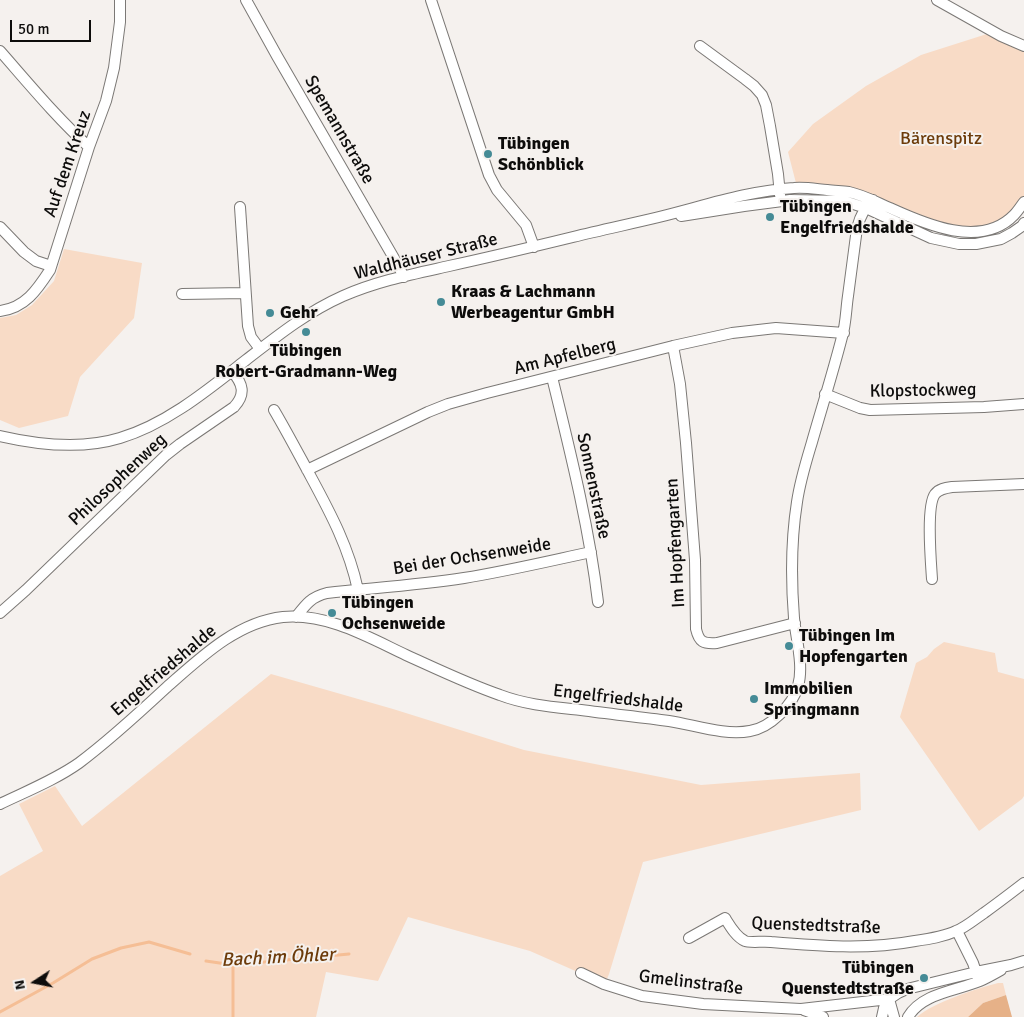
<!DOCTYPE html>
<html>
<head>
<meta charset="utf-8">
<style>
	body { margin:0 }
	#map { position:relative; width:1024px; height:1017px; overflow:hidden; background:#f5f1ee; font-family:Signika,sans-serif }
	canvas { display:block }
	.north { position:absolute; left:10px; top:957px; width:50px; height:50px; -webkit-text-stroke:4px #f5f1ee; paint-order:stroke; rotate:259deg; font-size:14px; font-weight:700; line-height:20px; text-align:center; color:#0d0c0b }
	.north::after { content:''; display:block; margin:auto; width:18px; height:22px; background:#0d0c0b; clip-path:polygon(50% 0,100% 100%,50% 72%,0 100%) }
	.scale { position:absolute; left:10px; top:20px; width:81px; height:22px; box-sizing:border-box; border:2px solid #0d0c0b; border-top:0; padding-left:6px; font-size:15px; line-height:18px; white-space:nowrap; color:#0d0c0b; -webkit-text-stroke:4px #f5f1ee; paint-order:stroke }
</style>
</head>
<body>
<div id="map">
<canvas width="1024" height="1017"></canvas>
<div class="north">N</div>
<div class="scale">50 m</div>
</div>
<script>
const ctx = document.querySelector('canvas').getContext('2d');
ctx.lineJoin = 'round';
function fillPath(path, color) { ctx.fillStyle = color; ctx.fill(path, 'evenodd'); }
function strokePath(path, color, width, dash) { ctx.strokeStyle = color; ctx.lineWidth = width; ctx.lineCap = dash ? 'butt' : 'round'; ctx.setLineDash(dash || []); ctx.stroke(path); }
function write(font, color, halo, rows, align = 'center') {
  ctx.font = font + ' Signika,sans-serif'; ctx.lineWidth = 4; ctx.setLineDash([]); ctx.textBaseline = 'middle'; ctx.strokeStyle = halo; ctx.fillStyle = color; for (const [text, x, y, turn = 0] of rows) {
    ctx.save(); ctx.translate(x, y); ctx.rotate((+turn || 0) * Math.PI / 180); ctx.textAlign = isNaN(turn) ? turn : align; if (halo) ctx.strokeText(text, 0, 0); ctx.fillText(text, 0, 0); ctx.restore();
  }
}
fillPath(new Path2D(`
	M 990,33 L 1024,47 L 1024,202 L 1012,217 L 968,233 L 873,200 L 797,187 L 788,152 L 813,124 L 866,86 L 921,55 Z
	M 64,249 L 142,263 L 134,318 L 80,377 L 68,416 L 19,428 L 0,420 L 0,318 L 16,315 L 32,305 L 54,281 Z
	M 944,642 L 995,653 L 998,672 L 1024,679 L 1024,796 L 1022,799 L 979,831 L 900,717 L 916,663 L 927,657 L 934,649 Z
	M 271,674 L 393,709 L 524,750 L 701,785 L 860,773 L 861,810 L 643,862 L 609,974 L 605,984 L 530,951 L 408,917 L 378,981 L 326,972 L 316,1017 L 0,1017 L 0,876 L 43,851 L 19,804 L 55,786 L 82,826 Z
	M 998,983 L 1003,983 L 1006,995 L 983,1003 L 968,1017 L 917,1017 C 934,1002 976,989 998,983 Z`), '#f8dbc6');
fillPath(new Path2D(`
	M 1006,995 L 1012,1017 L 968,1017 L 983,1003 Z`), '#e6b188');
strokePath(new Path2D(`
	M 206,961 L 233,965 L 349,954
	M 0,1012 L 53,983 L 92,959 L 121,948 L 149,942 L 190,954
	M 233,1017 L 233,965`), '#f5be95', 3);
const minor = new Path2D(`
	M 246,0 L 277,56 L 395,260 L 404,277
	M 431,0 L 489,175 L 497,190 L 526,225 L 534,247
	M 937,0 L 1001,36 L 1024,46
	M 700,46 L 745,79 L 754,86 L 762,95 L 766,105 L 770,126 L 778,174 L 780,195
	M 0,51 C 29,84 57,118 89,147
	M 240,207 L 248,326 L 251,337 L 260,349
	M 681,216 L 744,206 L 790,200 L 844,201 L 866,208 L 931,238 L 959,244 L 976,244 L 1001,239 L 1012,233 L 1022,226 L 1024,223
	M 0,227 L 24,252 L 36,261 L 51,266
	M 182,294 L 245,293
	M 0,311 C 25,308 37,290 50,270 L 89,147 L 106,101 L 114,68 L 120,22 L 120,0
	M 673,346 L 680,384 L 686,443 L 695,560 L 696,629 C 699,642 703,644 717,643 L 795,623
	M 552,377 C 570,451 589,526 598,602
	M 825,394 L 860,408 L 870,410 L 984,407 L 1024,404
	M 274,410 C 287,432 299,455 311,477 C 331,514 349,548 358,590
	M 0,436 C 39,445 81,450 120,438 C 167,424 209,389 246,360 C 277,336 307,312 343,296 C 377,281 413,274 449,266 C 490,257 532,247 573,237 C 601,230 630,224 659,217 C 704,206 747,191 794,188 C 805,187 816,189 827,190 C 834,191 841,191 849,192 C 863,195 876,202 890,208 C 925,224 981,249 1014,215 C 1018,211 1021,206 1024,202
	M 307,470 L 428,412 L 448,404 L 487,393 L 673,346 L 732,333 L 776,328 L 844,333
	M 932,579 C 931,563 926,506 935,494 C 939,489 945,488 952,487 L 1024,484
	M 0,613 L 26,590 L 166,455 L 180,444 L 234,407 C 246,394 243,384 232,371
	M 296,617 C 306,604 311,597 327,593 C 373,588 418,585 464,578 C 507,571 549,561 591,552
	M 0,804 C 27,791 55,780 79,763 C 110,740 139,713 167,687 C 200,658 237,622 283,617 C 327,613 368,637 406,655 C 437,669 468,684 500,695 C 526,705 554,707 581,710 C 610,714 640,717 669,721 C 695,725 725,736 750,731 C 770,728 793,705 798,686 C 804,666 796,639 794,618 C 791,580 791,540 797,502 C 800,481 806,462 812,442 C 822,407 833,372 842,337 C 846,324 846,309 848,296 C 851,273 854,251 857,228 C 860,217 864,207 873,200
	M 957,931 L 973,963 L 978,978
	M 689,938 L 725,918 C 730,926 736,937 745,941 C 749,943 764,941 771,942 C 819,946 867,950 915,941 C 929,939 943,937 956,931 C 966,927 975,919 984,913 C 998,903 1011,893 1024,883
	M 581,973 L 604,984 L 642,996 L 703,1004 L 801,1009 L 889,999 L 898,993 L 907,989 L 976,972 L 1011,965 L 1024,961
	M 889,999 L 894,1017
	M 804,1010 L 823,1017
	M 882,1017 L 884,1008 L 889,999
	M 908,1017 C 922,993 956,991 980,981 C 987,978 994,974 1001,970`);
strokePath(minor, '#7b7875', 12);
strokePath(minor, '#fff', 10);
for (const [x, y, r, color] of [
	[488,154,5,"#458b96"],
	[770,217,5,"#458b96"],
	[441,302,5,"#458b96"],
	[270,313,5,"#458b96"],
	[306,332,5,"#458b96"],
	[332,613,5,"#458b96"],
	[789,646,5,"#458b96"],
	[754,699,5,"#458b96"],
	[924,978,5,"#458b96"]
]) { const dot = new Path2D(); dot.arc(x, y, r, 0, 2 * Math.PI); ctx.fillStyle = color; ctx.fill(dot); strokePath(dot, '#f5f1ee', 2); }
write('18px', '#0d0c0b', '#f5f1ee', [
	["Spemannstraße",339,130,60],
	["Auf dem Kreuz",68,164,-71],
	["Waldhäuser Straße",426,257,-14],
	["Am Apfelberg",565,357,-14],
	["Klopstockweg",923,391,-1],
	["Philosophenweg",118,480,-43],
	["Sonnenstraße",593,486,78],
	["Im Hopfengarten",676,543,-93],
	["Bei der Ochsenweide",472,557,-9],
	["Engelfriedshalde",164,671,-40],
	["Engelfriedshalde",618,699,7],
	["Quenstedtstraße",816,926,2],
	["Gmelinstraße",691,983,7]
]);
write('18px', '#6d3c0b', '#f5f1ee', [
	["Bärenspitz",941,139]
]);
write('bold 18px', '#0d0c0b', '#f5f1ee', [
	["Tübingen",498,144],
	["Schönblick",498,165],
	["Tübingen",780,207],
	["Engelfriedshalde",780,228],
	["Kraas & Lachmann",451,292],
	["Werbeagentur GmbH",451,313],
	["Gehr",280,313],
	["Tübingen",306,351,"center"],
	["Robert-Gradmann-Weg",306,372,"center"],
	["Tübingen",342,603],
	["Ochsenweide",342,624],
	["Tübingen Im",799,636],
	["Hopfengarten",799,657],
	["Immobilien",764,689],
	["Springmann",764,710],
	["Tübingen",914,968,"right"],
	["Quenstedtstraße",914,989,"right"]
], 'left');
write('italic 19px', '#6c3b0a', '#f5f1ee', [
	["Bach im Öhler",278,958,-3]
]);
</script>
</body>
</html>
